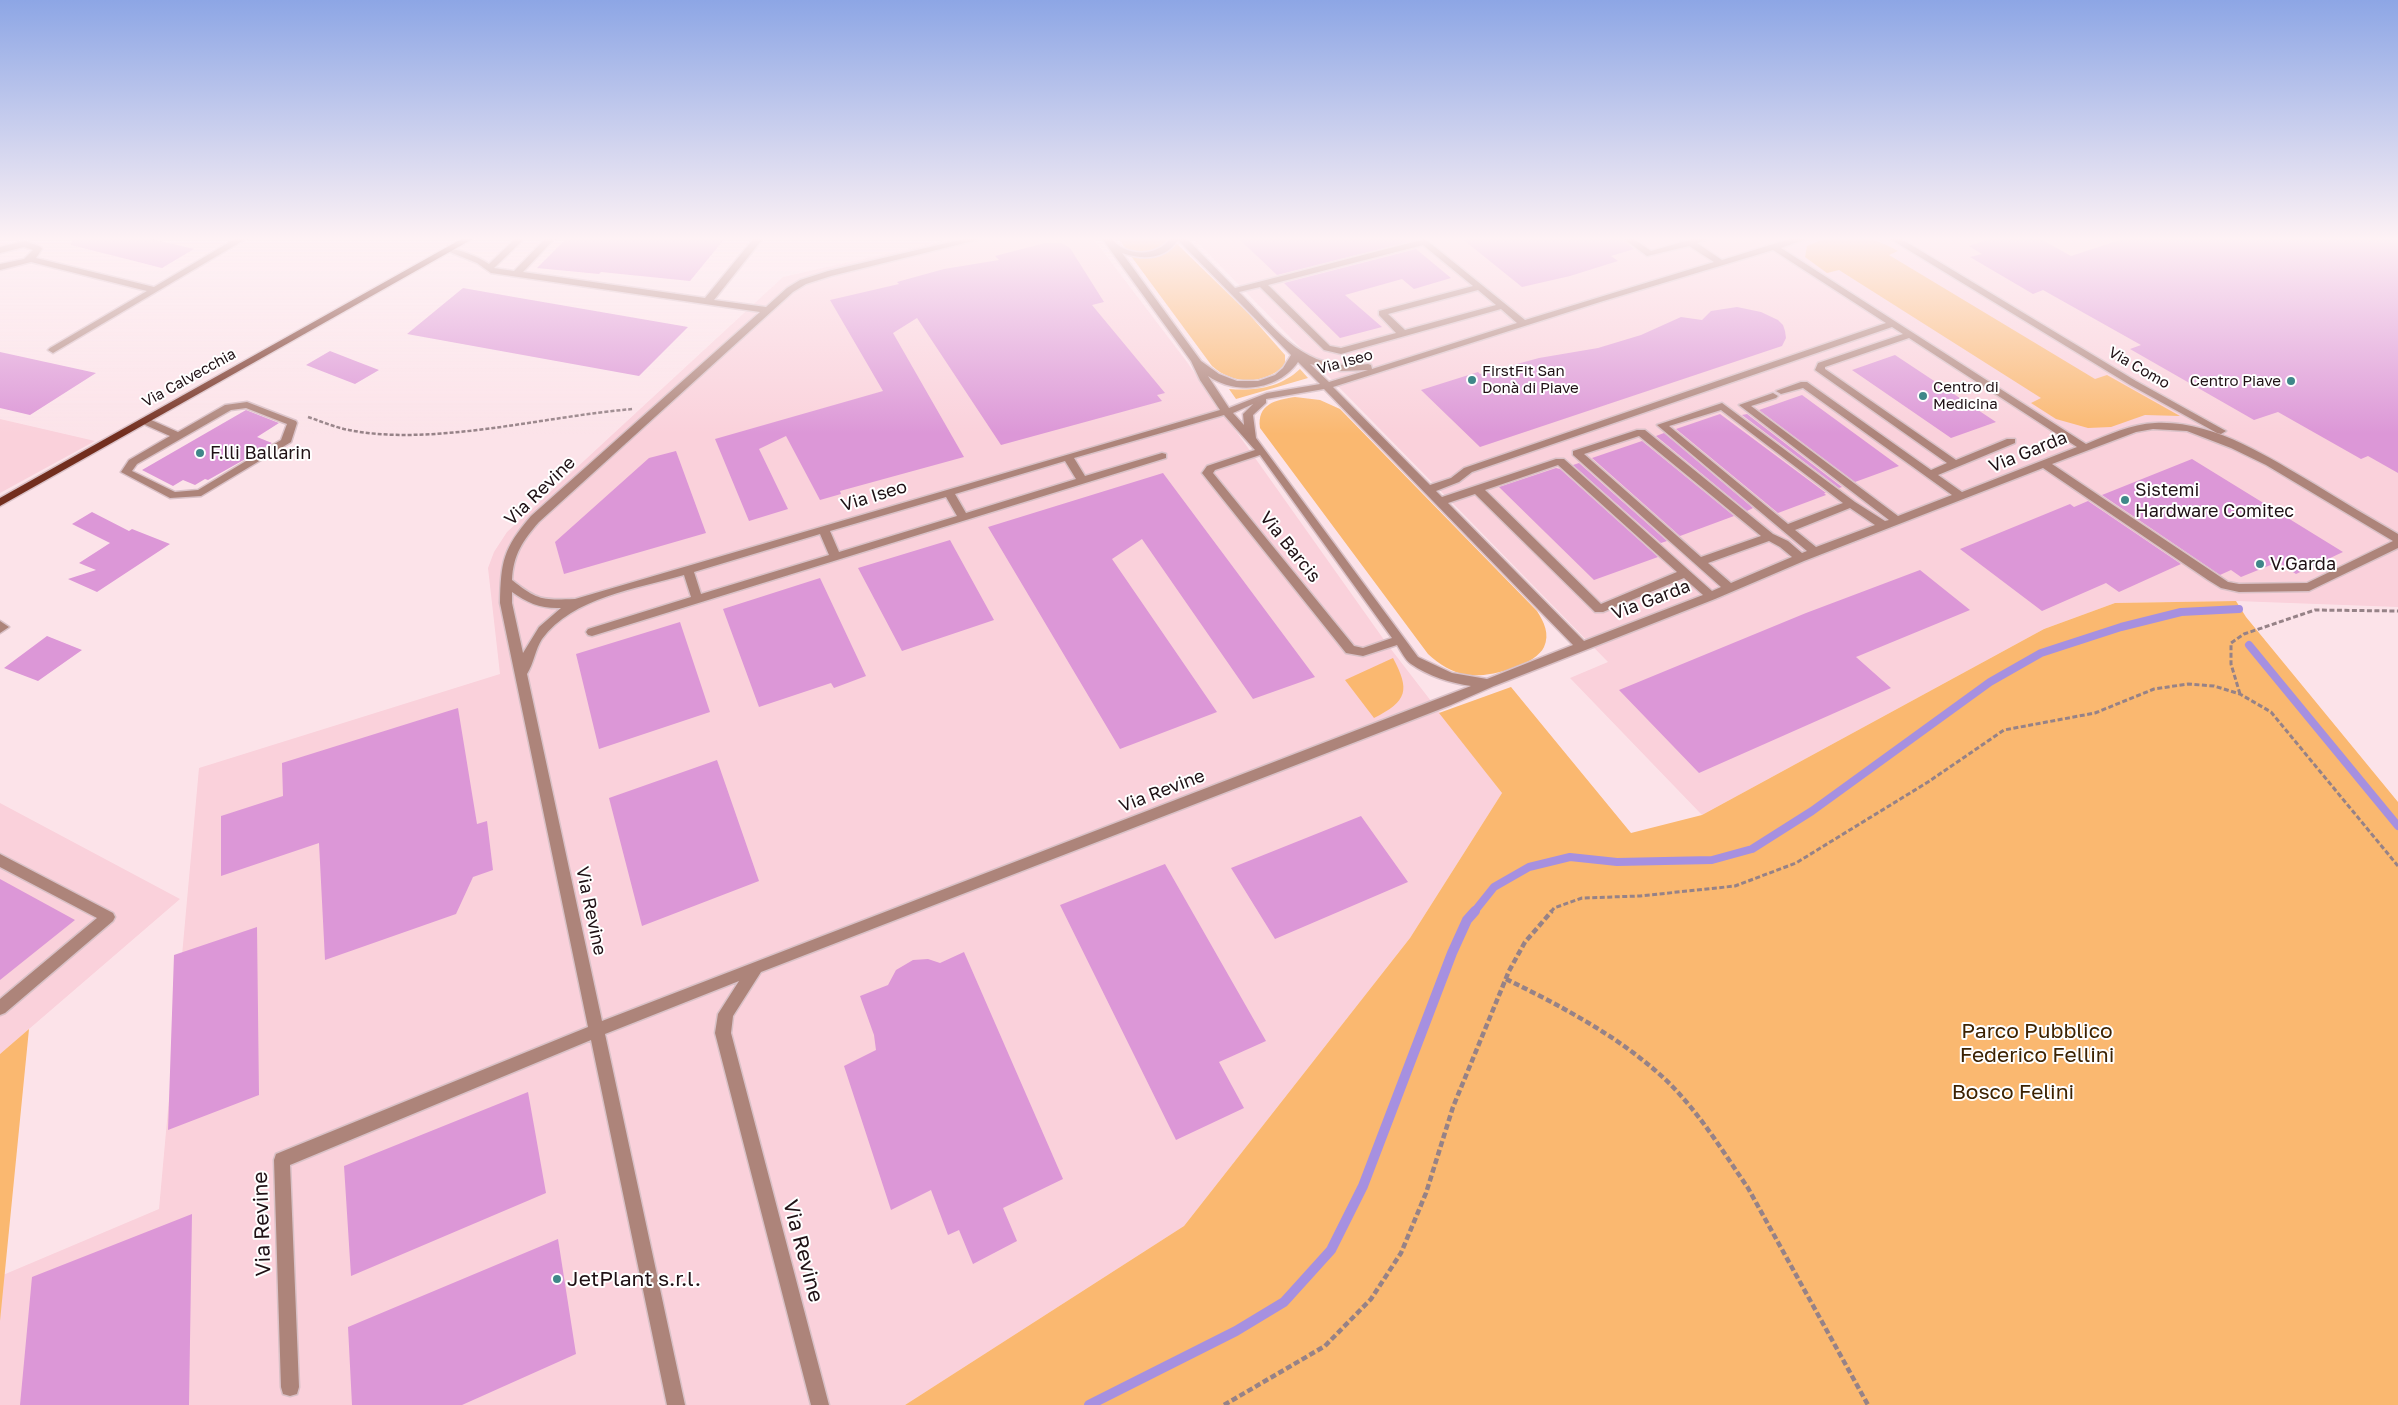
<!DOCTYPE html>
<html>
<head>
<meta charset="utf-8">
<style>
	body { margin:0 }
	canvas { display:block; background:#fce3e9 }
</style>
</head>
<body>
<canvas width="2398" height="1405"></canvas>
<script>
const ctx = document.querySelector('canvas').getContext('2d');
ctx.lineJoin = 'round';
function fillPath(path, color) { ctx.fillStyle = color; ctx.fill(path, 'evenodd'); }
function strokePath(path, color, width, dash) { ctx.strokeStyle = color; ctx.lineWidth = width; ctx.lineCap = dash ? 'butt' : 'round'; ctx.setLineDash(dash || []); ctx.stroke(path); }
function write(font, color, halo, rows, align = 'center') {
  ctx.font = font + ' "Golos Text",sans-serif'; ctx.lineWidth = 4; ctx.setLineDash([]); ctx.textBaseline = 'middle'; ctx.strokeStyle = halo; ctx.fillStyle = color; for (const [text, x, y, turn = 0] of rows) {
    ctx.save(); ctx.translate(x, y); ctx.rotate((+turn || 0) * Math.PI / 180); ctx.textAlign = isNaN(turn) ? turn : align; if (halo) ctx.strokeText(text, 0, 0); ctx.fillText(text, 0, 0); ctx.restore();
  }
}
fillPath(new Path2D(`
	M 961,237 L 1092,237 L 1187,362 L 1387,644 L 1502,793 L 1410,938 L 1184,1226 L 905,1405 L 0,1405 L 0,1303 L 3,1275 L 159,1209 L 199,768 L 500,674 L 488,568 L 494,552 L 507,532 L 783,277 Z
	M 1192,237 L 2398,237 L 2398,607 L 2236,601 L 2115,603 L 2044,629 L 1702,815 L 1570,678 L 1608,662 Z
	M 0,419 L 95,441 L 0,493 Z
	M 0,803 L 180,899 L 0,1054 Z`), '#fad1db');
fillPath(new Path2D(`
	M 1117,237 L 1170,237 L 1248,313 L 1285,355 L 1285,365 C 1264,385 1233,385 1212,366 Z
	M 1828,237 C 1859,237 1870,235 1898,251 L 1889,255 L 2095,379 L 2107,375 L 2180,416 L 2145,415 L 2111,427 L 2088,428 L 2056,419 L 2031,403 L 2041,398 L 1839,270 L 1827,273 L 1805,257 L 1807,246 Z
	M 1300,369 L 1308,378 L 1236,399 L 1229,389 C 1255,391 1280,388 1300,369 Z
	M 1295,397 L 1320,400 L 1340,409 L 1537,611 C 1544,622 1550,634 1544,647 C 1535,666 1487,678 1468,675 C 1452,673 1439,664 1428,654 L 1260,428 C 1257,404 1275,400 1295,397 Z
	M 2236,601 L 2246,617 L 2398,802 L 2398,1405 L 905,1405 L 1184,1226 L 1410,938 L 1502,793 L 1439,713 L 1511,687 L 1631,833 L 1702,815 L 2044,629 L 2115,603 Z
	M 1393,658 C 1410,690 1408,701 1374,718 L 1345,680 Z
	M 29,1029 L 0,1321 L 0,1054 Z`), '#fab870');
strokePath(new Path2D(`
	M 2249,645 L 2398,826
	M 1474,912 L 1494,887 L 1529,867 L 1570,857 L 1617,862 L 1712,860 L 1752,849 L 1812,811 L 1990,682 L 2041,653 L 2121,627 L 2181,612 L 2239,609`), '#a690e0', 8);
strokePath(new Path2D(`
	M 1089,1405 L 1236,1331 L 1284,1302 L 1331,1250 L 1363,1186 L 1452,953 L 1467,920 L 1475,911`), '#a690e0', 10);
fillPath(new Path2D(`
	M 72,237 L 143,237 L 194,249 L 162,268 L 71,245 Z
	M 568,237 L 726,237 L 690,281 L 601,272 L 599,274 L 537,268 Z
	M 1237,237 L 1403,237 L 1408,242 L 1277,275 Z
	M 1460,237 L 1619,237 L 1634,249 L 1611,256 L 1618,261 L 1570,276 L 1522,287 Z
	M 1997,237 L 2037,237 L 2071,256 L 2129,237 L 2398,237 L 2398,473 L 2368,456 L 2361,459 L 2278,412 L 2254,420 L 2130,349 L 2141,345 L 2043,290 L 2033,294 L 1970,257 L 1982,254 L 1969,246 Z
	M 1045,243 L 1061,243 L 1070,248 L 1104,302 L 1092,305 L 1165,393 L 1157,395 L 1162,401 L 1001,445 L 917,318 L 893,333 L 964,457 L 840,491 L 841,494 L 820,500 L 786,436 L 759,449 L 788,509 L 749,521 L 715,439 L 883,391 L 830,300 L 899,284 L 897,282 L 944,269 L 999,260 L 995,256 Z
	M 1416,249 L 1451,278 L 1414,289 L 1402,279 L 1345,295 L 1382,327 L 1340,338 L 1284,283 Z
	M 463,288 L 514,297 L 688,327 L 639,376 L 407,334 Z
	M 1737,307 L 1761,312 L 1778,320 L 1783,325 L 1785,331 L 1786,338 L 1782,346 L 1480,447 L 1421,390 L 1478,372 L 1480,374 L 1539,358 L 1598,348 L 1641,335 L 1681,317 L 1702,320 L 1711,311 Z
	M 330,351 L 353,360 L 379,370 L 355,384 L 306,365 Z
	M 0,352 L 96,373 L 30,415 L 0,408 Z
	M 1895,355 L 1996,422 L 1951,438 L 1852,370 Z
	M 1802,395 L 1899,466 L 1855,482 L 1759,410 Z
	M 246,410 L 279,423 L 257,437 L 272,443 L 249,457 L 208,480 L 205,479 L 195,485 L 183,480 L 173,486 L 142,470 Z
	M 1720,414 L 1826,493 L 1824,493 L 1826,495 L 1778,513 L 1676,429 Z
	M 1747,414 L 1842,487 L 1839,488 L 1742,415 Z
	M 1664,433 L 1753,508 L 1747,511 L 1656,436 Z
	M 1642,441 L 1734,516 L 1680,536 L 1592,458 Z
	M 676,451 L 706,533 L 564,574 L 555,542 L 649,458 Z
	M 2192,459 L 2343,552 L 2296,574 L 2278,562 L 2241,577 L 2231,570 L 2220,575 L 2102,495 Z
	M 1579,463 L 1667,541 L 1661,543 L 1573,465 Z
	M 1556,468 L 1560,469 L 1658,557 L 1594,580 L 1499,487 Z
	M 1163,473 L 1315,677 L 1253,699 L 1142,539 L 1112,559 L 1217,712 L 1120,749 L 988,527 Z
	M 2088,501 L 2181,564 L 2119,592 L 2106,583 L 2042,611 L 1960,549 L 2070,504 L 2074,507 Z
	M 92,512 L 129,531 L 132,529 L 170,544 L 97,592 L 68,579 L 96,570 L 79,563 L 110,543 L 72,524 Z
	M 950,540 L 994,620 L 902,651 L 858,568 Z
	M 1920,570 L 1970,610 L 1856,657 L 1891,688 L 1699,773 L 1619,690 L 1806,613 Z
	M 820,578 L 866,676 L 834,688 L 831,683 L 759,707 L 723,609 Z
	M 680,622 L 710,712 L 599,749 L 576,654 Z
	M 47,636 L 82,650 L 38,681 L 4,668 Z
	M 458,708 L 477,824 L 487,821 L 493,870 L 473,877 L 456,914 L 325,960 L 319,843 L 221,876 L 221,816 L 283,796 L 282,763 Z
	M 717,760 L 759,881 L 642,926 L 609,798 Z
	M 1361,816 L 1408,882 L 1275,939 L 1231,868 Z
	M 1165,864 L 1266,1041 L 1219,1062 L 1244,1108 L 1176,1140 L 1060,905 Z
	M 0,879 L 75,920 L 0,980 Z
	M 257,927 L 259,1095 L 168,1130 L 174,955 Z
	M 964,952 L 1063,1179 L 1003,1208 L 1017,1241 L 973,1264 L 959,1230 L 948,1235 L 931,1190 L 891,1210 L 844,1066 L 876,1050 L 874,1035 L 860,996 L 888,985 L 896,970 L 913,960 L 928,959 L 940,963 Z
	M 528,1092 L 546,1193 L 351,1276 L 344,1166 Z
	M 192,1214 L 189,1405 L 20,1405 L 32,1277 Z
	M 558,1239 L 576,1354 L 462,1405 L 352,1405 L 348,1327 Z`), '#dc97d7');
const minor = new Path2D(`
	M 238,237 L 249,237 L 53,353 L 48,350 L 50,348 L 147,291 L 31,262 L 0,270 L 0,264 L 24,259 L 33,250 L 24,247 L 0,253 L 0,247 L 25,241 L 41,247 L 42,249 L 36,258 L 154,287 Z
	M 517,237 L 526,237 L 494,268 L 514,271 L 547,237 L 556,237 L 523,272 L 705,298 L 755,237 L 764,237 L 714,300 L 766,307 L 787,288 L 800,280 L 828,271 L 972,237 L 989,237 L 831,276 L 806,284 L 793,292 L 539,522 C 523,540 513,555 512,580 C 538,601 543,600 575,599 L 1220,410 L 1200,380 L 1191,361 L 1101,237 L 1110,237 C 1124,257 1158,258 1171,237 L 1185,237 L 1235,288 L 1425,239 L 1525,320 L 1714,262 L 1689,246 L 1647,256 L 1621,237 L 1631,237 L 1651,251 L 1699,237 L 1714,237 L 1697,243 L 1722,260 L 1796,237 L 1811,237 L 1781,248 L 2086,444 C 2108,435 2131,424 2155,423 C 2213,420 2268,457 2316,485 C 2343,502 2371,518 2398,534 L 2398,548 L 2309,591 L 2239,592 L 2221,588 L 2208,580 L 2043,468 L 1804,561 L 1715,599 L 1494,686 L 1451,705 L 761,972 L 733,1016 L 731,1033 L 829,1405 L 811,1405 L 715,1033 L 718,1014 L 739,981 L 605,1034 L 685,1405 L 667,1405 L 591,1040 L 290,1165 L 299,1387 L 297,1394 L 290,1396 L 283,1394 L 281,1387 L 274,1160 L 276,1154 L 588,1027 L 500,603 C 501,561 503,549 531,516 L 760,312 L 491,273 L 477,263 L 445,250 C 452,245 481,258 489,264 ZM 1178,240 L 1291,355 L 1283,368 L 1275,375 L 1258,381 L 1237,381 L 1219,374 L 1201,361 L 1122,253 C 1143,260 1165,260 1178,240 ZM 1423,245 L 1473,286 L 1379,311 L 1379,315 L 1396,333 L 1341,348 L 1330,346 L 1268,285 ZM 1773,250 L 1886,323 L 1464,468 L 1451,478 L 1430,485 L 1333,387 L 1600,302 ZM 1260,287 L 1324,350 L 1341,354 L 1501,309 L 1517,323 L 1372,369 L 1371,365 L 1368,364 C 1304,373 1279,332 1239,292 ZM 1478,290 L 1496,305 L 1405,330 L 1388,314 ZM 1892,327 L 1903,334 L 1818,363 L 1815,370 L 1947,463 L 1931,470 L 1807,382 L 1801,382 L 1776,391 L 1781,394 L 1803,388 L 1952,495 L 1898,516 L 1751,406 L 1776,398 L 1778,396 L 1773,393 L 1739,405 L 1889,520 L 1885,521 L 1855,502 L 1722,403 L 1657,425 L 1807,551 L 1802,553 L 1788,541 L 1773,534 L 1645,430 L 1637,430 L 1573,451 L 1573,455 L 1721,587 L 1712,591 L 1564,459 L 1556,459 L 1442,497 L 1436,491 L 1459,482 L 1472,472 ZM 1909,338 L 2077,447 L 1962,492 L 1938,475 L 2015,443 L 2015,439 L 2007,439 L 1956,460 L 1825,369 L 1825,367 ZM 1298,362 L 1320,384 L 1267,393 L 1229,408 L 1208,376 C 1235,395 1278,391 1298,362 ZM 1310,364 L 1340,371 L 1368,370 L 1329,382 ZM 1324,389 L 1573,645 L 1487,679 L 1452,673 L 1418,657 L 1256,438 L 1253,415 L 1266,403 L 1266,399 ZM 1253,404 L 1243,414 L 1244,425 L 1233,413 ZM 1721,410 L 1843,503 L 1788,524 L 1669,426 ZM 1224,415 L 1255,450 L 1207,466 L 1202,473 L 1346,653 L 1363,656 L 1397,645 C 1401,651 1405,660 1411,664 C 1428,676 1451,683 1471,686 L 602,1021 L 527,674 C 534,663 535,650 542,639 C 573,597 637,589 684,575 L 691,597 L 588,629 L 586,632 L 588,635 L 592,636 L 1166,458 L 1166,454 L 1162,453 L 1085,476 L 1074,458 ZM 2153,429 L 2187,431 L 2231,448 L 2266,465 L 2393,541 L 2307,583 L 2239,584 L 2228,582 L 2052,464 L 2136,432 ZM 1639,436 L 1761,536 L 1701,557 L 1584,454 ZM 1260,455 L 1392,638 L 1363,648 L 1354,646 L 1213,473 L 1215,470 ZM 1065,461 L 1076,479 L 966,513 L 955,494 ZM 1558,465 L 1677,572 L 1601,604 L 1485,490 ZM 1475,494 L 1595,612 L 1603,612 L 1684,578 L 1703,595 L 1584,641 L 1448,503 ZM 946,497 L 957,516 L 839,552 L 830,531 ZM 1850,508 L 1875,525 L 1816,547 L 1795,530 ZM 820,534 L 829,555 L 701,594 L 694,572 ZM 1769,541 L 1780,547 L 1792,557 L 1731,583 L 1708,563 ZM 512,592 C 527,603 542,609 561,608 L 539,627 L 523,653 L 512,603 Z
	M 1887,237 L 1898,237 L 2136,381 L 2226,431 L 2221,434 L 2217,433 L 2130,385 Z
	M 247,402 L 296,421 L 297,423 L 291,442 L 201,496 L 170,498 L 121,472 L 129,460 L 170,436 L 141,423 L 141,419 L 149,419 L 178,432 L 225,405 ZM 246,408 L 287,424 L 281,440 L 198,490 L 175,492 L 132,471 L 137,464 L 231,410 Z
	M 0,621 L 9,627 L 0,633 Z
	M 0,854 L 113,913 L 115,917 L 113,921 L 5,1013 L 0,1015 L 0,999 L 97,918 L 0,867 Z`);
const major = new Path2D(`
	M 465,237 L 476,237 L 0,506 L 0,498 Z`);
strokePath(minor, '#d9c1c7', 3);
strokePath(major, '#d9c1c7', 3);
strokePath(new Path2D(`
	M 308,417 C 320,421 332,426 344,429 C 429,448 545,416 633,409`), '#968287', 2.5, [4, 2]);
strokePath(new Path2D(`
	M 2240,694 L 2231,664 L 2231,643 L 2244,634 L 2315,610 L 2398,611
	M 1551,912 L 1554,908 L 1582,898 L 1640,896 L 1735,886 L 1796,863 L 1928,782 L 2004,730 L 2095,713 L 2154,689 L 2188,684 L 2214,686 L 2240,694 L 2271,712 L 2398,866`), '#968287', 3, [5, 2.5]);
strokePath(new Path2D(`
	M 1506,979 C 1563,1007 1624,1039 1670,1084 C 1700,1114 1724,1153 1748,1188 L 1868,1405
	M 1224,1405 L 1325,1346 L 1371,1299 L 1401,1253 L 1426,1193 L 1453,1107 L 1509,971 L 1525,942 L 1552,911`), '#968287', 4.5, [6, 3]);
fillPath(minor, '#ad847a');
fillPath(major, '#722e1e');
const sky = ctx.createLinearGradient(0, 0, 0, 434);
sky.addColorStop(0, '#8da6e5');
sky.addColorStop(0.55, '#fef2f5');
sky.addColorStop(1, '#fef2f500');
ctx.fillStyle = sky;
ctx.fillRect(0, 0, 2398, 434);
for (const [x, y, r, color] of [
	[1472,380,5,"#3f8789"],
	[2291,381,5,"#3f8789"],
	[1923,396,5,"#3f8789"],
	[200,453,5,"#3f8789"],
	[2125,500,5,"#3f8789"],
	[2260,564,5,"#3f8789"],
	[557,1279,5,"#3f8789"]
]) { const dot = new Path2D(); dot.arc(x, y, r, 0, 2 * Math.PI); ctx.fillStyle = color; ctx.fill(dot); strokePath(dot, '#fff', 2); }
write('15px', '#1f1115', '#fff', [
	["Via Iseo",1345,362,-16],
	["Via Como",2139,368,30],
	["Via Calvecchia",189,378,-29]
]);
write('15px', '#1f1115', '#fff', [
	["FirstFit San",1482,371],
	["Donà di Piave",1482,388],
	["Centro Piave",2281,381,"right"],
	["Centro di",1933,387],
	["Medicina",1933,404]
], 'left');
write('18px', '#1f1115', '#fff', [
	["Via Garda",2028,452,-22],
	["Via Revine",540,491,-44],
	["Via Iseo",874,496,-17],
	["Via Barcis",1290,547,51],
	["Via Garda",1651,600,-21],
	["Via Revine",1162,791,-21],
	["Via Revine",591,911,78]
]);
write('18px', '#1f1115', '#fff', [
	["F.lli Ballarin",210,453],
	["Sistemi",2135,490],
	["Hardware Comitec",2135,511],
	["V.Garda",2270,564]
], 'left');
write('21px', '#3c2202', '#fff', [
	["Parco Pubblico",2037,1031],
	["Federico Fellini",2037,1055],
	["Bosco Felini",2013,1092]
]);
write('21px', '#1f1115', '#fff', [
	["Via Revine",262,1224,-92],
	["Via Revine",803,1251,75]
]);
write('21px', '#1f1115', '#fff', [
	["JetPlant s.r.l.",567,1279]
], 'left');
</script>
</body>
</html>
